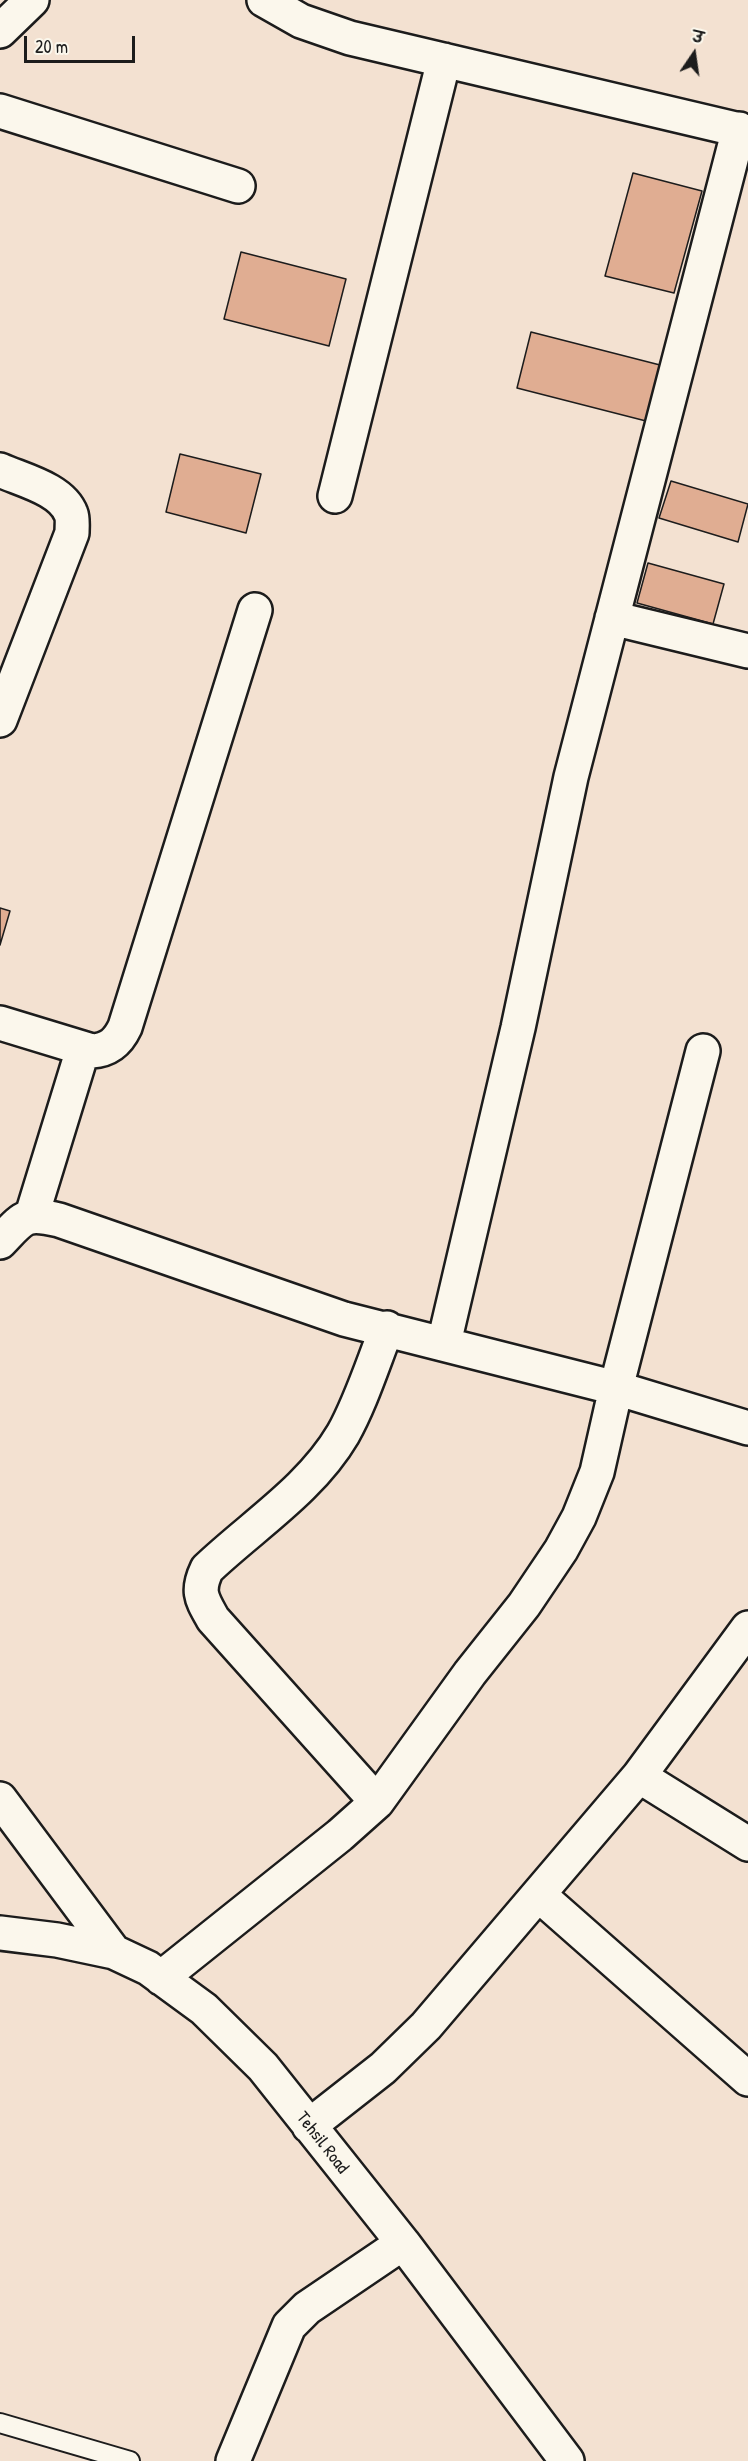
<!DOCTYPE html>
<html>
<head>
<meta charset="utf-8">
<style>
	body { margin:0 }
	#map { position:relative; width:748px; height:2461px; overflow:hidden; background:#f3e1d1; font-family:"Patrick Hand","Playpen Sans Deva",sans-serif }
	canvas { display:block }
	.north { position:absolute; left:664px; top:24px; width:60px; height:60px; -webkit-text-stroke:4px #fbf7ec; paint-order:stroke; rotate:13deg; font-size:16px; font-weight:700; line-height:24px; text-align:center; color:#1c1c1c }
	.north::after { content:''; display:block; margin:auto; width:21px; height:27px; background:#1c1c1c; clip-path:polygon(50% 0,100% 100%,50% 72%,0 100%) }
	.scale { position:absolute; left:24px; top:36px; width:111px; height:27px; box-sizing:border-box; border:3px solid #1c1c1c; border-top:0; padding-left:8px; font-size:18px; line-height:21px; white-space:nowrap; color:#1c1c1c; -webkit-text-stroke:4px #fbf7ec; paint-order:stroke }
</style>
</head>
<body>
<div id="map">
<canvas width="748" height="2461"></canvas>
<div class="north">उ</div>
<div class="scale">20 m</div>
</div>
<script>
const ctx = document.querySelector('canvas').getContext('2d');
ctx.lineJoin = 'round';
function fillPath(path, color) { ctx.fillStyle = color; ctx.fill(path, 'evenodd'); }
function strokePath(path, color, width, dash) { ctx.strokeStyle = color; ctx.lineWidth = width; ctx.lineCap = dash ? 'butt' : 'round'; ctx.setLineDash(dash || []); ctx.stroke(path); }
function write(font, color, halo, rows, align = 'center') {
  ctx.font = font + ' "Patrick Hand",sans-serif'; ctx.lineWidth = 6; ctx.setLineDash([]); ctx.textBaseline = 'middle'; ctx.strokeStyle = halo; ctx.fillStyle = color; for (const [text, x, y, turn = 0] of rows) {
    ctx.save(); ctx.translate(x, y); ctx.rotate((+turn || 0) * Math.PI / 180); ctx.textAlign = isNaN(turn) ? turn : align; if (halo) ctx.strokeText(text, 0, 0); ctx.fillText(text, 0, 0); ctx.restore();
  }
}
const building = new Path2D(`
	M 633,173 L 702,191 L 674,293 L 605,276 Z
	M 241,252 L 346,279 L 329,346 L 224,319 Z
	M 531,332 L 660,365 L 646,421 L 517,388 Z
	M 180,454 L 261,474 L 246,533 L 166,512 Z
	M 671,481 L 748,504 L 738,542 L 659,518 Z
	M 648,563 L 724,584 L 713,624 L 637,603 Z
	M 0,908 L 10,911 L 0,945 Z`);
fillPath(building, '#e0ad92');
strokePath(building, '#1c1c1c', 1.5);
const service = new Path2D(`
	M 0,2423 L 130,2461`);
const minor = new Path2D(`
	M 264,0 L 301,21 L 350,38 L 748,132
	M 0,31 L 32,0
	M 0,111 L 238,186
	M 0,470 C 22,480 62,489 71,514 C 73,519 72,527 72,533 L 0,720
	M 335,496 L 444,60
	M 612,618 L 748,651
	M 0,1023 L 92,1051 C 109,1050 118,1042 125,1027 L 255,610
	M 32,1215 L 83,1049
	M 0,1242 C 24,1217 24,1212 59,1220 L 344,1319 L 616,1388 L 748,1428
	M 444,1343 L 518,1028 L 571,777 L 739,129
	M 639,1776 L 748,1844
	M 0,1799 L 114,1952
	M 377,1802 L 213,1619 C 202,1599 196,1592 207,1569 C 252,1526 310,1490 343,1434 C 361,1402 373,1363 387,1328
	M 539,1895 L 748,2079
	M 0,1933 L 57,1940 L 114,1952 L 148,1968 L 204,2009 L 263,2067 L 403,2243 L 567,2461
	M 161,1978 L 340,1835 L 377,1802 L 470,1673 L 524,1605 L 561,1550 L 579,1517 L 597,1472 L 616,1388 L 703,1051
	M 309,2126 L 383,2068 L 426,2026 L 639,1776 L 748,1628
	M 233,2461 L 289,2326 L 307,2308 L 403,2243`);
strokePath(service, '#1c1c1c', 22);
strokePath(minor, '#1c1c1c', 38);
strokePath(service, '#fbf7ec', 18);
strokePath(minor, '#fbf7ec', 33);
write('18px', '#1c1c1c', '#fbf7ec', [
	["Tehsil Road",322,2143,52]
]);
</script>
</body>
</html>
